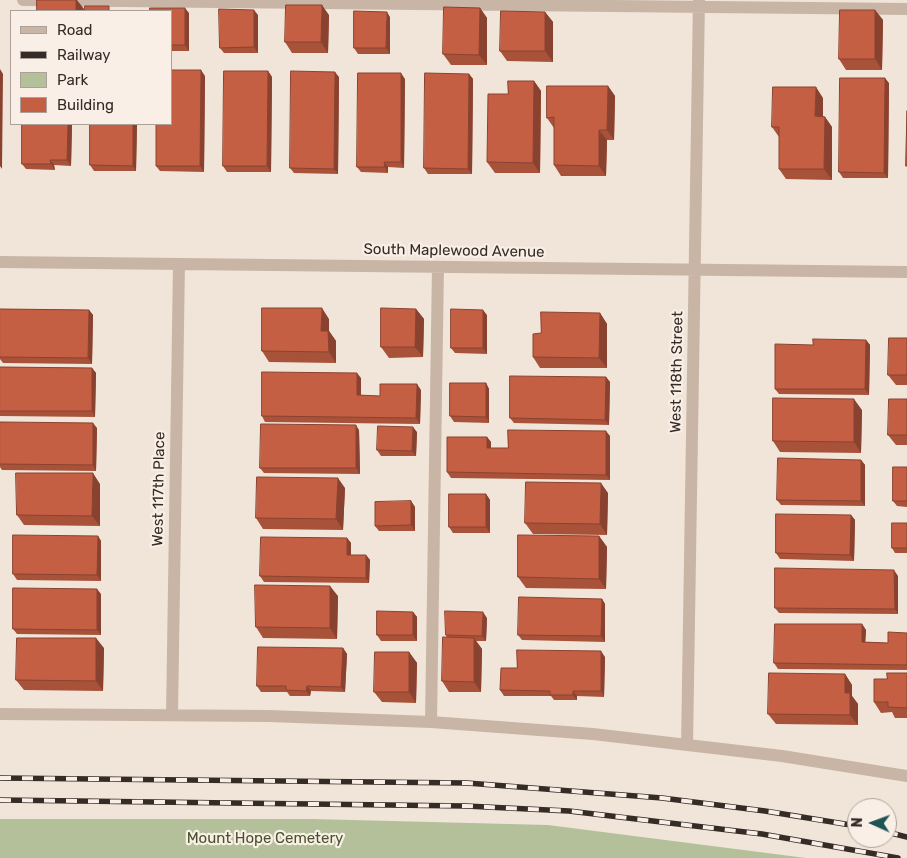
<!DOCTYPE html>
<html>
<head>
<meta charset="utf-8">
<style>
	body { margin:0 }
	#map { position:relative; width:907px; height:858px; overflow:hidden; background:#f1e5d9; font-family:Rubik,sans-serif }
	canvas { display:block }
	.legend { position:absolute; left:10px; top:10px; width:162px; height:115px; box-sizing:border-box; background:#f9efe6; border:1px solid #aba19a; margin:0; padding:6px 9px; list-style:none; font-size:15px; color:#352b27 }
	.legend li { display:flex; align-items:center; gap:10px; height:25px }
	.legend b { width:25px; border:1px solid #aba19a }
	.north { position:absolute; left:847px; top:798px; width:50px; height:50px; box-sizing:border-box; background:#f9efe6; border:1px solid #aba19a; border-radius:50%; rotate:272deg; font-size:14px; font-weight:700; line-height:20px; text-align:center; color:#352b27 }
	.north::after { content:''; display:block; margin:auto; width:18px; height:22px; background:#1d5456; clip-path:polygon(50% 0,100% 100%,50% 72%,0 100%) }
</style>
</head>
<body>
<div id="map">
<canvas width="907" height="858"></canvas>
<ul class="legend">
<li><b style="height:6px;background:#c9b5a6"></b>Road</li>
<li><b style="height:6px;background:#352b27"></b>Railway</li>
<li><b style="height:14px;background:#b4c09a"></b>Park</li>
<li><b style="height:14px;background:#c55f44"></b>Building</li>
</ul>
<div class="north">N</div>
</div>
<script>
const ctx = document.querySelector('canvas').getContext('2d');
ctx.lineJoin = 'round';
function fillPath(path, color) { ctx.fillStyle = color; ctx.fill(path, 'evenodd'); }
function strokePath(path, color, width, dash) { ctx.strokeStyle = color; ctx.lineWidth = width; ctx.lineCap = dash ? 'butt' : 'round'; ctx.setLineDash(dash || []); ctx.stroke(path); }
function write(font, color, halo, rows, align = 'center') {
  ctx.font = font + ' Rubik,sans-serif'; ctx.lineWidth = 4.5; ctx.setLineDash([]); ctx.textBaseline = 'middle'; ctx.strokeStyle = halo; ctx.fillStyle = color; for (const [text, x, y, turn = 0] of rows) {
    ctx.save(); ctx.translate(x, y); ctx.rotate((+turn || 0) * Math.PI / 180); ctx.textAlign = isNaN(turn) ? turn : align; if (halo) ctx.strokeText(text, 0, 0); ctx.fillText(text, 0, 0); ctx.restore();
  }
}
fillPath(new Path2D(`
	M 0,819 L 313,819 L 548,825 L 806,858 L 0,858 Z`), '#b4c09a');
strokePath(new Path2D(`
	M 23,0 L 907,9
	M 0,262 L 907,272
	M 0,714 L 269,716 L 431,722 L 593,734 L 782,756 L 907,776
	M 172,715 L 179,264
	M 431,722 L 438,267
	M 687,745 L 699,0`), '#c9b5a6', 12);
const rail = new Path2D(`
	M 0,778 L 467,783 L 662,798 L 765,811 L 857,826
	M 0,800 L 466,806 L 569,811 L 762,834 L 898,858
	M 887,832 L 907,837`);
strokePath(rail, '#352b27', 5.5);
strokePath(rail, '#f9efe6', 4, [11]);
fillPath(new Path2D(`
	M 480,8 L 487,18 L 487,65 L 451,65 L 443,54 Z
	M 875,10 L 883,20 L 882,70 L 846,70 L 839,59 Z
	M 171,11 L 189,13 L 189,51 L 171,51 Z
	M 545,12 L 553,22 L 553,62 L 507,61 L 500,51 Z
	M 258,15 L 258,53 L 224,53 L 220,48 Z
	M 329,15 L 328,53 L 292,53 L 285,42 Z
	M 390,17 L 390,54 L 358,54 L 354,48 Z
	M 268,71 L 272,77 L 271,172 L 227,172 L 223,166 Z
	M 469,74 L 473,79 L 472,174 L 428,174 L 424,168 Z
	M 205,76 L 204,172 L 160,171 L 156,166 Z
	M 339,77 L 338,174 L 294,173 L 290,168 Z
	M 405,79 L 404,168 L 388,167 L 388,173 L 361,172 L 357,167 Z
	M 534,81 L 541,91 L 540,173 L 495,173 L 487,162 L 508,94 Z
	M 889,83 L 888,178 L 843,178 L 839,172 Z
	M 608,86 L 615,96 L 614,140 L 607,140 L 606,176 L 561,176 L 554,165 L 554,128 L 547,118 Z
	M 823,98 L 823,116 L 825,117 L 832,127 L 832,180 L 786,179 L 779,169 L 779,137 L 772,127 Z
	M 22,124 L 72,124 L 71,166 L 54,165 L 55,170 L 26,169 L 22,164 Z
	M 90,124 L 137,124 L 136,171 L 94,171 L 90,165 Z
	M 0,309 L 89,310 L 93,315 L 92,364 L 3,363 L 0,359 Z
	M 416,309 L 424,319 L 423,357 L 389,358 L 381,347 Z
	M 600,313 L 607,324 L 607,368 L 540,368 L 533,357 Z
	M 487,315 L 487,354 L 455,353 L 451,348 Z
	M 329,319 L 329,331 L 336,341 L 336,363 L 269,362 L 262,351 Z
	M 907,338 L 907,385 L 896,385 L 888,375 Z
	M 866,340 L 870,345 L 869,395 L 779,394 L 775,389 L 813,345 Z
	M 0,367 L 92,368 L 96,373 L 95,417 L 0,416 Z
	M 606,377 L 610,382 L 609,425 L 514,423 L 510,418 Z
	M 361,378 L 361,395 L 380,396 L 421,390 L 420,424 L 265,422 L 262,416 Z
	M 486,383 L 489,389 L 489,423 L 454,422 L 450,416 Z
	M 907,399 L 907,445 L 896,445 L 888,435 Z
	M 862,410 L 861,453 L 780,452 L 773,441 Z
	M 0,422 L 97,428 L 96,471 L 2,470 L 0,467 Z
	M 359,430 L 360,474 L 264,473 L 260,468 Z
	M 417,432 L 416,456 L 381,456 L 377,450 Z
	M 610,436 L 610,480 L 451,478 L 447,472 L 487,437 L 491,442 L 491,448 L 508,448 Z
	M 861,460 L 865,465 L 865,506 L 781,505 L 777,500 Z
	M 907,467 L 907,507 L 897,506 L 893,501 Z
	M 100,484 L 100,526 L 24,525 L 17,515 Z
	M 345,488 L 343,530 L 263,529 L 256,518 Z
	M 608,493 L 607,535 L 533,534 L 525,523 Z
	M 486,494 L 490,500 L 490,533 L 453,533 L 449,527 Z
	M 411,501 L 415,507 L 415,531 L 379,531 L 375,526 Z
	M 851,515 L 855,520 L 854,561 L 780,559 L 776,553 Z
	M 907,523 L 907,553 L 895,553 L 892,548 Z
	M 98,536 L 101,541 L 101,581 L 17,580 L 13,574 Z
	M 599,536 L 607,547 L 606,589 L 526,588 L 518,577 Z
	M 347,538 L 351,543 L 351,555 L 366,555 L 370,560 L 369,583 L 264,582 L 260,576 Z
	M 898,576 L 898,614 L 779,613 L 775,608 Z
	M 101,594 L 101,635 L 17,634 L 13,629 Z
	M 338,596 L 337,639 L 263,638 L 256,627 Z
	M 602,599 L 605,604 L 605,642 L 522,640 L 518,635 Z
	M 413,612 L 417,617 L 417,641 L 381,641 L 377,635 Z
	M 487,618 L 486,641 L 476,641 L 482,649 L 481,692 L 449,692 L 442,681 L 447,638 L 446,635 Z
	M 862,624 L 866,630 L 865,642 L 888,643 L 907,633 L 907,670 L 778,669 L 774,663 Z
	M 104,648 L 103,691 L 24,690 L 16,680 Z
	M 343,648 L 347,654 L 345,692 L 311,691 L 310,696 L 290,696 L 287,692 L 261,692 L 257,686 Z
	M 409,652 L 417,663 L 416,703 L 382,702 L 374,692 Z
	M 605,657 L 604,697 L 577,696 L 577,700 L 554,700 L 551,696 L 504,696 L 500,690 L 517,668 Z
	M 907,673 L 907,718 L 895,718 L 892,712 L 881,713 L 874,702 L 887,679 Z
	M 845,674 L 852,685 L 852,696 L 858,704 L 858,725 L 776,724 L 768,714 Z`), '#a9523a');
fillPath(new Path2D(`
	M 76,0 L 77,0 L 84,9 L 84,11 L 76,11 Z
	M 322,5 L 329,15 L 328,53 L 321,42 Z
	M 185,8 L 189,13 L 189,51 L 185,45 Z
	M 480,8 L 487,18 L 487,65 L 479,55 Z
	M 254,10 L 258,15 L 258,53 L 254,47 Z
	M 875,10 L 883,20 L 882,70 L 875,59 Z
	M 387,12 L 390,17 L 390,54 L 386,48 Z
	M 545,12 L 553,22 L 553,62 L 545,51 Z
	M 0,69 L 3,74 L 2,169 L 0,166 Z
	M 201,70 L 205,76 L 204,172 L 200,166 Z
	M 268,71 L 272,77 L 271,172 L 267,166 Z
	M 335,72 L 339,77 L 338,174 L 334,169 Z
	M 401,73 L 405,79 L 404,168 L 401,162 Z
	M 469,74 L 473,79 L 472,174 L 468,169 Z
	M 885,78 L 889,83 L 888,178 L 884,173 Z
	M 534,81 L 541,91 L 540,173 L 533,163 Z
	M 608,86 L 615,96 L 614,140 L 607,130 Z
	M 816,87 L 823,98 L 823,127 L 815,116 Z
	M 825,117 L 832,127 L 832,180 L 824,169 Z
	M 68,124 L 72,124 L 71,166 L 67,160 Z
	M 133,124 L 137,124 L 136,171 L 133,166 Z
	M 599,130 L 607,140 L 606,176 L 599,166 Z
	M 50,160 L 54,165 L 55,170 L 51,164 Z
	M 384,162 L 388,167 L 388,173 L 385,167 Z
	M 322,308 L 329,319 L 329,331 L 336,341 L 336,363 L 329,352 L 321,331 Z
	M 416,309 L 424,319 L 423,357 L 415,347 Z
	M 89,310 L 93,315 L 92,364 L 88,358 Z
	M 483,310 L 487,315 L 487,354 L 483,348 Z
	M 600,313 L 607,324 L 607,368 L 599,358 Z
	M 866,340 L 870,345 L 869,395 L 865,389 Z
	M 92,368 L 96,373 L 95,417 L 92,411 Z
	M 357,373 L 361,378 L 361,401 L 357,395 Z
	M 606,377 L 610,382 L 609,425 L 605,420 Z
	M 486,383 L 489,389 L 489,423 L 486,417 Z
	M 417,384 L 421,390 L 420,424 L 416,418 Z
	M 854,399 L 862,410 L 861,453 L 854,442 Z
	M 93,423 L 97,428 L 96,471 L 93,465 Z
	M 356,425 L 359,430 L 360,474 L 356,468 Z
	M 413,427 L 417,432 L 416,456 L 412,451 Z
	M 606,431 L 610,436 L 610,480 L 606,475 Z
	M 487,437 L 491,442 L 491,453 L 487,448 Z
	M 861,460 L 865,465 L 865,506 L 861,501 Z
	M 93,473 L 100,484 L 100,526 L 92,516 Z
	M 338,478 L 345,488 L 343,530 L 336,519 Z
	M 601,483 L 608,493 L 607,535 L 600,524 Z
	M 486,494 L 490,500 L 490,533 L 486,527 Z
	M 411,501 L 415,507 L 415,531 L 411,525 Z
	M 851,515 L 855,520 L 854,561 L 850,555 Z
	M 98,536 L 101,541 L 101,581 L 97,575 Z
	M 599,536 L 607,547 L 606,589 L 599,579 Z
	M 347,538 L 351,543 L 351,560 L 347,555 Z
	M 366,555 L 370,560 L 369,583 L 366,578 Z
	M 894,570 L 898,576 L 898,614 L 895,609 Z
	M 330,586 L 338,596 L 337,639 L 330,628 Z
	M 97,589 L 101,594 L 101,635 L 97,630 Z
	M 602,599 L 605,604 L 605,642 L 601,636 Z
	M 413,612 L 417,617 L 417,641 L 413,635 Z
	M 483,612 L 487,618 L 486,641 L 482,636 Z
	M 862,624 L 866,630 L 865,648 L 862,642 Z
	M 96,638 L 104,648 L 103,691 L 96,681 Z
	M 474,638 L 482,649 L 481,692 L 474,682 Z
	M 343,648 L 347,654 L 345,692 L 341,687 Z
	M 601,651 L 605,657 L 604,697 L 601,691 Z
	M 409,652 L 417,663 L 416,703 L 409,692 Z
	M 845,674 L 852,685 L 852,696 L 858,704 L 858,725 L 850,715 L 845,693 Z
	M 307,686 L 311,691 L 310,696 L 306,691 Z
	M 573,691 L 577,696 L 577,700 L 573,695 Z`), '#8a4230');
const building = new Path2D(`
	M 37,0 L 76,0 L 76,11 L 37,11 Z
	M 286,5 L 322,5 L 321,42 L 285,42 Z
	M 85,6 L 109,6 L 109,11 L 85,11 Z
	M 444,7 L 480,8 L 479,55 L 443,54 Z
	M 150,8 L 185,8 L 185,45 L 171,45 L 171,11 L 150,11 Z
	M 219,9 L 254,10 L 254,47 L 220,48 Z
	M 840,10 L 875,10 L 875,59 L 839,59 Z
	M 354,11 L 387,12 L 386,48 L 354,48 Z
	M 501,11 L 545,12 L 545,51 L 500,51 Z
	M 171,70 L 201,70 L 200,166 L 156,166 L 156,124 L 171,124 Z
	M 224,71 L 268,71 L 267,166 L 223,166 Z
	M 291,71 L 335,72 L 334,169 L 290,168 Z
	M 358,73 L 401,73 L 401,162 L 384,162 L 385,167 L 357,167 Z
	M 425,73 L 469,74 L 468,169 L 424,168 Z
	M 840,78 L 885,78 L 884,173 L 839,172 Z
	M 508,81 L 534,81 L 533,163 L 487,162 L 488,94 L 508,94 Z
	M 547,86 L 608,86 L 607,130 L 599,130 L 599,166 L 554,165 L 554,117 L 547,118 Z
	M 773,87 L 816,87 L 815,116 L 825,117 L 824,169 L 779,169 L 779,127 L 772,127 Z
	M 907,111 L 907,166 L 906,166 Z
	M 22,124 L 68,124 L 67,160 L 50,160 L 51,164 L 22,164 Z
	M 90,124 L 133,124 L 133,166 L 90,165 Z
	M 262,308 L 322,308 L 321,331 L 328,331 L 329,352 L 262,351 Z
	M 381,308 L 416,309 L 415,347 L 381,347 Z
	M 0,309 L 89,310 L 88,358 L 0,357 Z
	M 451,309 L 483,310 L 483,348 L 451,348 Z
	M 541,312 L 600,313 L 599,358 L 533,357 L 533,334 L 541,333 Z
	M 889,338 L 907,338 L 907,375 L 888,375 Z
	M 813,339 L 866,340 L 865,389 L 775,389 L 775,344 L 813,345 Z
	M 0,367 L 92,368 L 92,411 L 0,411 Z
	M 262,372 L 357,373 L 357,395 L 380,396 L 380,384 L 417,384 L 416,418 L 262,416 Z
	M 510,376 L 606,377 L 605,420 L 510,418 Z
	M 450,383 L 486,383 L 486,417 L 450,416 Z
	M 773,398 L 854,399 L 854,442 L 773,441 Z
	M 889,399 L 907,399 L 907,435 L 888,435 Z
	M 0,422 L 93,423 L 93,465 L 0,464 Z
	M 261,424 L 356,425 L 356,468 L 260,468 Z
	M 378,426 L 413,427 L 412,451 L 377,450 Z
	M 508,430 L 606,431 L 606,475 L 447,472 L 447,437 L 487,437 L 487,448 L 508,448 Z
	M 778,458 L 861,460 L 861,501 L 777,500 Z
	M 893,467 L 907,467 L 907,501 L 893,501 Z
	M 16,473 L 93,473 L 92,516 L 17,515 Z
	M 257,477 L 338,478 L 336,519 L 256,518 Z
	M 526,482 L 601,483 L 600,524 L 525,523 Z
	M 449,494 L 486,494 L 486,527 L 449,527 Z
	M 411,501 L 411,525 L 375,526 L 375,502 Z
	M 776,514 L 851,515 L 850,555 L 776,553 Z
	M 892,523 L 907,523 L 907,548 L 892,548 Z
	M 13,535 L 98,536 L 97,575 L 13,574 Z
	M 518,535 L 599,536 L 599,579 L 518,577 Z
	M 261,537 L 347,538 L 347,555 L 366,555 L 366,578 L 260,576 Z
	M 775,568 L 894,570 L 895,609 L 775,608 Z
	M 255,585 L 330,586 L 330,628 L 256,627 Z
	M 13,588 L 97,589 L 97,630 L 13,629 Z
	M 519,597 L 602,599 L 601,636 L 518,635 Z
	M 377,611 L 413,612 L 413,635 L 377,635 Z
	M 445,611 L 483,612 L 482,636 L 446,635 Z
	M 775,624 L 862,624 L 862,642 L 888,643 L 888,632 L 907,633 L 907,665 L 774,663 Z
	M 443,637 L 474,638 L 474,682 L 442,681 Z
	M 17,638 L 96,638 L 96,681 L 16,680 Z
	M 258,647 L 343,648 L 341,687 L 307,686 L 306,691 L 286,690 L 286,686 L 257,686 Z
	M 517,650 L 601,651 L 601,691 L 573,691 L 573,695 L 550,695 L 550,691 L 500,690 L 501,668 L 517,668 Z
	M 375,652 L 409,652 L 409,692 L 374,692 Z
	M 769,673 L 845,674 L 845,693 L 850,693 L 850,715 L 768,714 Z
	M 887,673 L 907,673 L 907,708 L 888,707 L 888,702 L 874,702 L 874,679 L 887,679 Z`);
fillPath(building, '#c55f44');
strokePath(building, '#8a4230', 1);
write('15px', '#352b27', '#f9efe6', [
	["South Maplewood Avenue",454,251,1],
	["West 118th Street",677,372,-89],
	["West 117th Place",159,489,-89]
]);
write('15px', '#45532b', '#f9efe6', [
	["Mount Hope Cemetery",265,839]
]);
</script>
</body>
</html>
